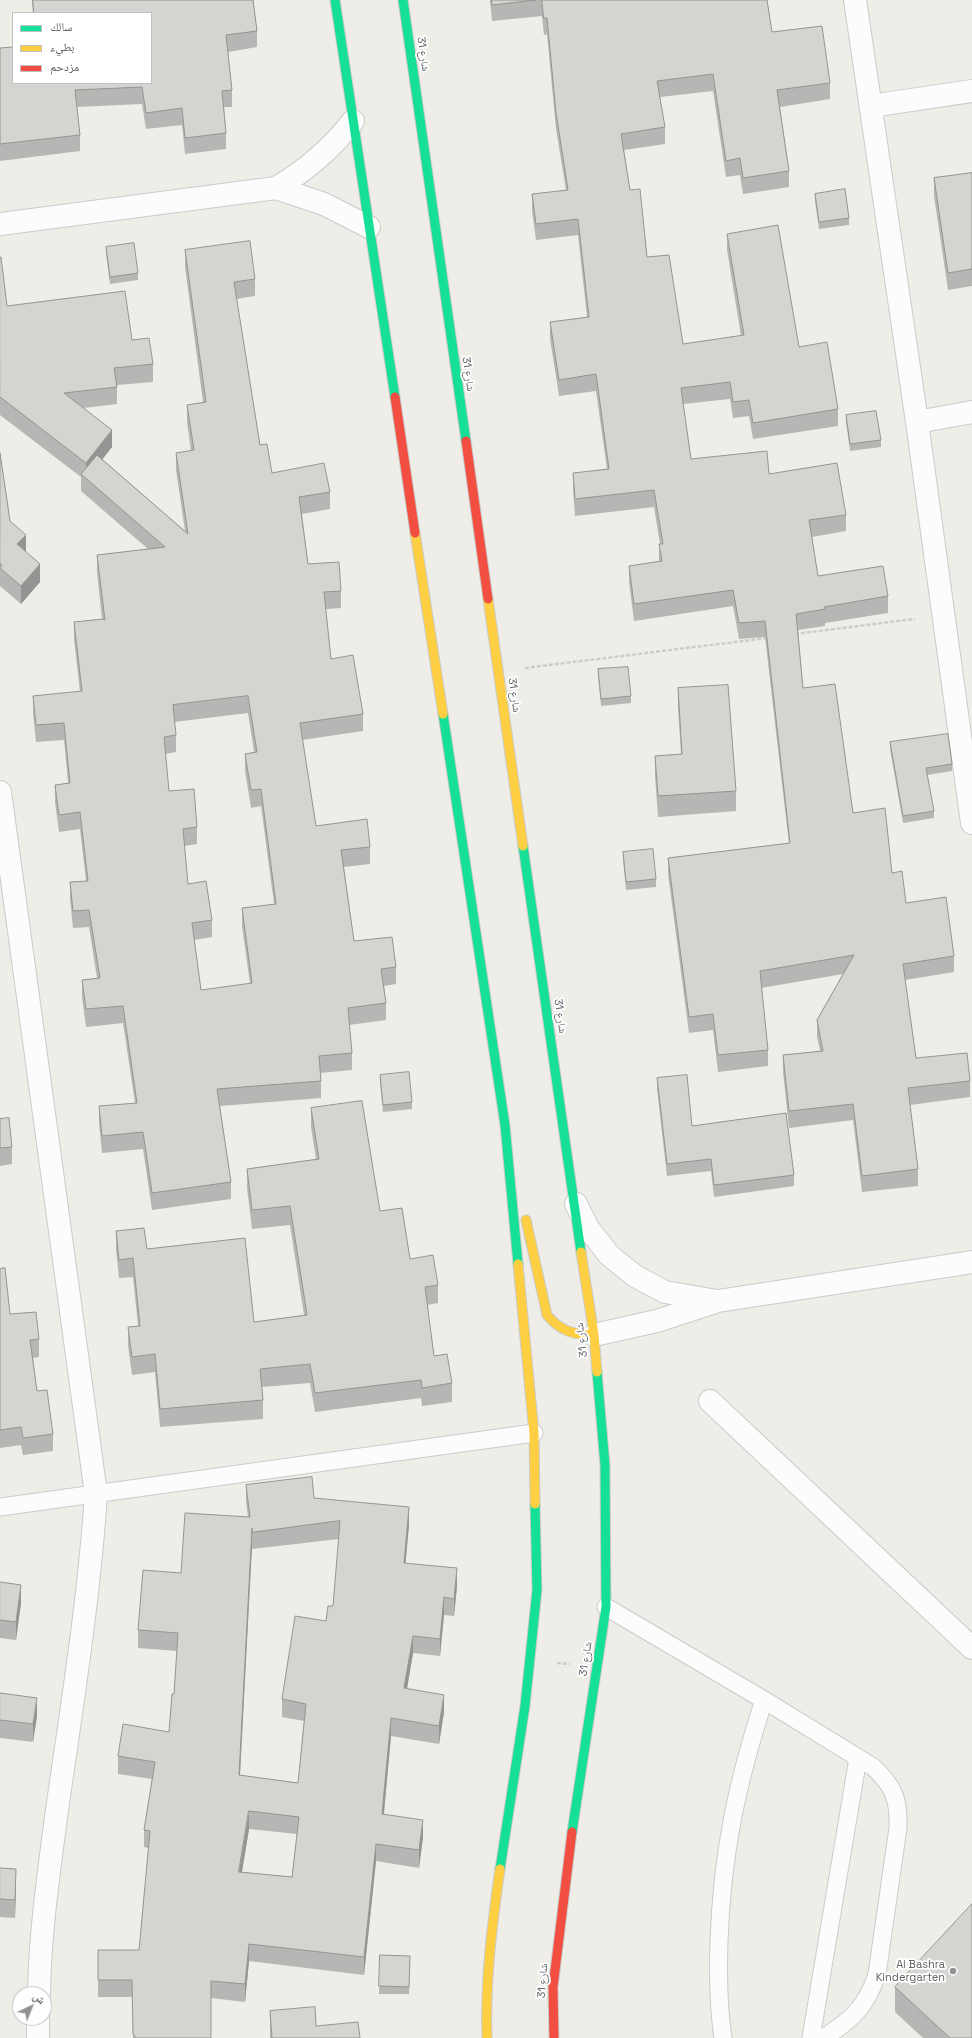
<!DOCTYPE html>
<html>
<head>
<meta charset="utf-8">
<style>
	body { margin:0 }
	#map { position:relative; width:972px; height:2038px; overflow:hidden; background:#eeede8; font-family:"Space Grotesk","Noto Naskh Arabic",sans-serif }
	canvas { display:block }
	.legend { position:absolute; left:12px; top:12px; width:140px; height:72px; box-sizing:border-box; background:#fff; border:1px solid #bfc0c2; margin:0; padding:5px 7px; list-style:none; font-size:12px; color:#5e6166 }
	.legend li { display:flex; align-items:center; gap:8px; height:20px }
	.legend b { width:20px; border:1px solid #bfc0c2 }
	.north { position:absolute; left:12px; top:1986px; width:40px; height:40px; box-sizing:border-box; background:#fff; border:1px solid #bfc0c2; border-radius:50%; rotate:43deg; font-size:11px; font-weight:700; line-height:16px; text-align:center; color:#5e6166 }
	.north::after { content:''; display:block; margin:auto; width:14px; height:18px; background:#909294; clip-path:polygon(50% 0,100% 100%,50% 72%,0 100%) }
</style>
</head>
<body>
<div id="map">
<canvas width="972" height="2038"></canvas>
<ul class="legend">
<li><b style="height:5px;background:#16e098"></b>سالك</li>
<li><b style="height:5px;background:#ffcf43"></b>بطيء</li>
<li><b style="height:5px;background:#f24e42"></b>مزدحم</li>
</ul>
<div class="north">ش</div>
</div>
<script>
const ctx = document.querySelector('canvas').getContext('2d');
ctx.lineJoin = 'round';
function strokePath(path, color, width, dash) { ctx.strokeStyle = color; ctx.lineWidth = width; ctx.lineCap = dash ? 'butt' : 'round'; ctx.setLineDash(dash || []); ctx.stroke(path); }
function fillPath(path, color) { ctx.fillStyle = color; ctx.fill(path, 'evenodd'); }
function write(font, color, halo, rows, align = 'center') {
  ctx.font = font + ' "Space Grotesk","Noto Naskh Arabic",sans-serif'; ctx.lineWidth = 3.5; ctx.setLineDash([]); ctx.textBaseline = 'middle'; ctx.strokeStyle = halo; ctx.fillStyle = color; for (const [text, x, y, turn = 0] of rows) {
    ctx.save(); ctx.translate(x, y); ctx.rotate((+turn || 0) * Math.PI / 180); ctx.textAlign = isNaN(turn) ? turn : align; if (halo) ctx.strokeText(text, 0, 0); ctx.fillText(text, 0, 0); ctx.restore();
  }
}
const lane = new Path2D(`
	M 0,1507 L 534,1433
	M 606,1607 L 764,1700 L 873,1767 C 894,1786 899,1800 898,1828 L 877,1974 C 867,2006 852,2020 823,2038
	M 723,2038 C 718,2006 718,1973 719,1941 C 722,1853 737,1783 764,1700
	M 811,2038 L 858,1758`);
const street = new Path2D(`
	M 855,0 L 917,422 L 972,823
	M 871,106 L 972,91
	M 276,188 L 324,204 L 369,227
	M 0,224 L 276,188 C 307,170 331,149 353,121
	M 917,422 L 972,412
	M 0,792 L 96,1494 C 89,1600 72,1705 57,1810 C 49,1871 40,1932 39,1994
	M 576,1204 L 588,1228 L 609,1255 L 635,1276 L 665,1292 L 717,1301
	M 594,1335 L 657,1321 L 718,1301 L 972,1262
	M 710,1401 L 972,1648
	M 38,2038 L 38,2018`);
const fast = new Path2D(`
	M 335,0 L 395,397
	M 403,0 L 466,441
	M 443,714 L 505,1125 L 518,1264
	M 523,846 L 581,1252
	M 572,1832 L 606,1607 L 605,1465 L 597,1372
	M 500,1869 L 525,1706 L 537,1590 L 535,1504`);
const slow = new Path2D(`
	M 415,533 L 443,714
	M 488,599 L 523,846
	M 526,1220 L 547,1315 C 560,1331 574,1335 594,1335
	M 581,1252 L 594,1335 L 597,1372
	M 518,1264 L 534,1433 L 535,1504
	M 487,2038 C 485,1982 492,1925 500,1869`);
const jam = new Path2D(`
	M 395,397 L 415,533
	M 466,441 L 488,599
	M 554,2038 L 553,1987 L 572,1832`);
strokePath(lane, '#cacbca', 19);
strokePath(street, '#cacbca', 24);
strokePath(fast, '#c9cac8', 11);
strokePath(slow, '#c9cac8', 11);
strokePath(jam, '#c9cac8', 11);
strokePath(new Path2D(`
	M 795,634 L 915,619
	M 525,668 L 767,638
	M 557,1663 L 570,1664`), '#cacecb', 2.5, [4, 2]);
strokePath(lane, '#fcfcfc', 17);
strokePath(street, '#fcfcfc', 22);
strokePath(fast, '#16e098', 9);
strokePath(slow, '#ffcf43', 9);
strokePath(jam, '#f24e42', 9);
fillPath(new Path2D(`
	M 32,0 L 253,0 L 257,31 L 257,47 L 228,52 L 232,90 L 232,107 L 224,107 L 226,133 L 226,149 L 185,154 L 182,125 L 146,129 L 142,104 L 77,107 L 80,135 L 80,151 L 0,161 L 0,48 L 13,83 L 151,13 L 33,13 Z
	M 490,0 L 767,0 L 772,32 L 830,83 L 830,99 L 780,107 L 789,171 L 789,187 L 743,194 L 740,175 L 726,177 L 713,91 L 660,97 L 665,127 L 665,144 L 624,150 L 630,190 L 647,257 L 683,344 L 741,336 L 727,250 L 727,234 L 838,409 L 838,426 L 753,439 L 749,416 L 733,418 L 730,399 L 683,404 L 691,459 L 769,474 L 846,515 L 846,531 L 812,537 L 818,576 L 888,596 L 888,613 L 825,623 L 825,626 L 798,630 L 803,688 L 853,813 L 892,873 L 906,903 L 954,956 L 954,972 L 905,980 L 916,1058 L 970,1081 L 970,1097 L 910,1105 L 918,1169 L 918,1186 L 862,1192 L 853,1120 L 789,1128 L 783,1072 L 783,1055 L 820,1051 L 817,1037 L 817,1020 L 843,974 L 761,988 L 768,1050 L 768,1066 L 718,1072 L 713,1030 L 689,1033 L 668,874 L 668,858 L 789,844 L 765,637 L 739,639 L 733,606 L 634,621 L 629,582 L 629,566 L 659,561 L 659,544 L 660,544 L 654,507 L 575,516 L 573,489 L 573,473 L 607,469 L 596,391 L 559,396 L 550,339 L 550,322 L 587,317 L 578,235 L 536,240 L 532,211 L 532,194 L 566,190 L 556,129 L 547,34 L 544,35 L 542,16 L 492,21 Z
	M 972,173 L 972,286 L 948,290 L 934,196 L 934,178 Z
	M 815,194 L 849,218 L 849,225 L 819,229 L 815,201 Z
	M 106,247 L 138,273 L 138,280 L 110,284 L 106,254 Z
	M 185,250 L 255,279 L 255,296 L 236,299 L 260,445 L 272,473 L 330,492 L 330,509 L 302,514 L 308,564 L 341,591 L 341,608 L 326,609 L 331,659 L 363,714 L 363,731 L 302,740 L 316,826 L 370,847 L 370,864 L 344,867 L 354,941 L 396,967 L 396,984 L 384,986 L 386,1003 L 386,1020 L 349,1025 L 352,1053 L 352,1070 L 320,1073 L 321,1081 L 321,1098 L 220,1106 L 231,1182 L 231,1199 L 152,1210 L 143,1149 L 102,1153 L 99,1123 L 99,1106 L 135,1103 L 123,1023 L 86,1027 L 82,997 L 82,980 L 97,978 L 89,927 L 73,928 L 70,899 L 70,882 L 86,881 L 80,829 L 59,832 L 55,802 L 55,785 L 68,783 L 64,740 L 36,742 L 33,713 L 33,696 L 80,692 L 74,639 L 74,622 L 102,619 L 97,572 L 97,555 L 148,549 L 81,491 L 81,477 L 0,415 L 0,257 L 7,306 L 132,340 L 153,364 L 153,382 L 117,385 L 117,404 L 84,408 L 112,447 L 102,459 L 185,531 L 176,470 L 176,453 L 191,451 L 187,422 L 187,405 L 203,402 L 185,267 ZM 248,713 L 254,752 L 245,754 L 245,771 L 251,808 L 261,806 L 274,904 L 242,908 L 242,926 L 250,984 L 201,990 L 194,940 L 212,937 L 212,920 L 188,884 L 184,846 L 197,844 L 197,827 L 169,791 L 165,754 L 176,752 L 176,735 L 174,722 Z
	M 846,415 L 881,440 L 881,447 L 850,451 L 846,422 Z
	M 0,453 L 10,521 L 40,582 L 21,604 L 0,586 Z
	M 598,669 L 631,696 L 631,703 L 601,706 L 598,676 Z
	M 678,688 L 736,791 L 736,811 L 658,817 L 655,776 L 655,756 L 681,754 L 678,709 Z
	M 890,742 L 952,764 L 952,771 L 927,775 L 934,811 L 934,818 L 903,823 L 890,749 Z
	M 623,852 L 656,879 L 656,887 L 626,890 L 623,859 Z
	M 380,1075 L 412,1102 L 412,1109 L 383,1112 L 380,1082 Z
	M 657,1078 L 692,1126 L 794,1175 L 794,1186 L 714,1197 L 711,1171 L 667,1176 L 657,1089 Z
	M 311,1108 L 380,1211 L 410,1259 L 438,1285 L 438,1303 L 427,1305 L 434,1356 L 452,1383 L 452,1402 L 422,1406 L 421,1398 L 315,1412 L 310,1383 L 262,1387 L 263,1400 L 263,1419 L 160,1427 L 155,1372 L 132,1375 L 128,1346 L 128,1327 L 138,1326 L 133,1277 L 119,1278 L 116,1250 L 116,1231 L 147,1249 L 254,1322 L 304,1315 L 290,1225 L 252,1229 L 247,1188 L 247,1169 L 316,1159 L 311,1127 Z
	M 0,1119 L 12,1147 L 12,1164 L 0,1166 Z
	M 0,1269 L 10,1314 L 39,1339 L 39,1357 L 33,1358 L 37,1391 L 53,1434 L 53,1451 L 23,1455 L 21,1445 L 0,1448 Z
	M 246,1485 L 314,1498 L 409,1525 L 405,1564 L 457,1586 L 454,1616 L 444,1615 L 440,1656 L 413,1653 L 407,1689 L 444,1712 L 439,1744 L 391,1736 L 384,1814 L 423,1837 L 419,1868 L 376,1861 L 364,1975 L 249,1961 L 245,2002 L 211,1998 L 211,2038 L 133,2038 L 132,1997 L 98,1997 L 98,1950 L 139,1950 L 149,1848 L 144,1847 L 144,1830 L 152,1779 L 118,1774 L 118,1756 L 169,1732 L 174,1694 L 177,1651 L 138,1648 L 138,1630 L 181,1573 L 248,1517 L 246,1502 ZM 339,1539 L 333,1606 L 326,1621 L 282,1699 L 282,1717 L 304,1721 L 298,1783 L 240,1775 L 252,1546 L 252,1549 ZM 249,1829 L 297,1834 L 292,1877 L 242,1872 Z
	M 0,1582 L 21,1603 L 16,1640 L 0,1638 Z
	M 0,1693 L 37,1716 L 33,1742 L 0,1738 Z
	M 0,1868 L 16,1887 L 15,1918 L 0,1917 Z
	M 380,1955 L 410,1956 L 409,1994 L 379,1994 Z
	M 895,1987 L 972,2038 L 923,2038 L 895,2012 Z
	M 270,2011 L 316,2026 L 360,2038 L 270,2038 Z`), '#b7b6b4');
fillPath(new Path2D(`
	M 112,430 L 112,447 L 87,479 L 86,477 L 86,463 Z
	M 26,535 L 26,553 L 17,544 Z
	M 40,564 L 40,582 L 21,604 L 21,586 Z
	M 409,1507 L 409,1525 L 404,1581 L 404,1563 Z
	M 252,1528 L 252,1546 L 239,1792 L 239,1775 Z
	M 457,1568 L 457,1586 L 454,1616 L 454,1599 Z
	M 21,1585 L 21,1603 L 16,1640 L 16,1622 Z
	M 444,1597 L 444,1615 L 440,1656 L 440,1639 Z
	M 413,1636 L 413,1653 L 404,1706 L 404,1688 Z
	M 444,1695 L 444,1712 L 439,1744 L 439,1726 Z
	M 37,1698 L 37,1716 L 33,1742 L 33,1724 Z
	M 391,1718 L 391,1736 L 382,1832 L 382,1814 Z
	M 249,1811 L 249,1829 L 239,1889 L 239,1872 Z
	M 423,1820 L 423,1837 L 419,1868 L 419,1850 Z
	M 376,1844 L 376,1861 L 364,1975 L 364,1957 Z
	M 16,1869 L 16,1887 L 15,1918 L 15,1900 Z
	M 249,1944 L 249,1961 L 245,2002 L 245,1984 Z`), '#959492');
const building = new Path2D(`
	M 33,0 L 253,0 L 257,31 L 226,35 L 232,90 L 222,91 L 226,133 L 185,138 L 182,108 L 146,113 L 142,87 L 75,90 L 80,135 L 0,144 L 0,48 L 13,47 L 13,83 L 151,83 L 151,13 L 34,13 Z
	M 492,0 L 536,0 L 492,5 Z
	M 542,0 L 767,0 L 772,32 L 822,26 L 830,83 L 777,90 L 789,171 L 743,178 L 740,158 L 726,161 L 713,74 L 657,81 L 665,127 L 621,134 L 630,190 L 640,189 L 647,257 L 669,255 L 683,344 L 744,335 L 727,234 L 778,225 L 799,347 L 827,342 L 838,409 L 753,423 L 749,400 L 733,402 L 730,382 L 681,388 L 691,459 L 767,451 L 769,474 L 837,463 L 846,515 L 809,520 L 818,576 L 883,566 L 888,596 L 824,607 L 825,609 L 796,614 L 803,688 L 835,684 L 853,813 L 885,808 L 892,873 L 902,871 L 906,903 L 946,897 L 954,956 L 903,964 L 916,1058 L 967,1053 L 970,1081 L 908,1088 L 918,1169 L 862,1176 L 853,1104 L 789,1111 L 783,1055 L 823,1051 L 817,1020 L 854,955 L 760,971 L 768,1050 L 718,1055 L 713,1014 L 689,1017 L 668,858 L 790,843 L 765,621 L 739,623 L 733,590 L 634,604 L 629,566 L 662,561 L 659,544 L 663,544 L 654,490 L 575,499 L 573,473 L 609,469 L 596,374 L 559,380 L 550,322 L 589,317 L 578,219 L 536,224 L 532,194 L 568,190 L 556,113 L 547,18 L 544,18 Z
	M 972,173 L 972,269 L 948,273 L 934,178 Z
	M 845,189 L 849,218 L 819,222 L 815,194 Z
	M 250,241 L 255,279 L 234,282 L 260,445 L 267,444 L 272,473 L 324,463 L 330,492 L 299,497 L 308,564 L 339,562 L 341,591 L 324,592 L 331,659 L 353,655 L 363,714 L 300,723 L 316,826 L 367,819 L 370,847 L 341,850 L 354,941 L 392,937 L 396,967 L 381,969 L 386,1003 L 348,1008 L 352,1053 L 319,1056 L 321,1081 L 217,1089 L 231,1182 L 152,1193 L 143,1132 L 102,1136 L 99,1106 L 137,1103 L 123,1006 L 86,1009 L 82,980 L 100,978 L 89,910 L 73,911 L 70,882 L 88,881 L 80,812 L 59,815 L 55,785 L 70,783 L 64,723 L 36,725 L 33,696 L 82,691 L 74,622 L 103,619 L 105,620 L 97,555 L 165,547 L 81,474 L 97,455 L 188,534 L 176,453 L 194,450 L 187,405 L 206,402 L 185,250 ZM 248,696 L 257,752 L 245,754 L 251,790 L 261,789 L 276,904 L 242,908 L 252,983 L 201,990 L 192,923 L 212,920 L 206,881 L 188,884 L 183,829 L 197,827 L 194,789 L 169,791 L 164,737 L 176,735 L 173,705 Z
	M 134,243 L 138,273 L 110,277 L 106,247 Z
	M 0,257 L 1,257 L 7,306 L 125,291 L 132,340 L 149,338 L 153,364 L 114,368 L 117,387 L 64,393 L 112,430 L 86,463 L 0,397 Z
	M 876,411 L 881,440 L 850,444 L 846,415 Z
	M 0,453 L 10,521 L 26,535 L 17,544 L 40,564 L 21,586 L 0,568 L 2,565 L 0,563 Z
	M 628,667 L 631,696 L 601,699 L 598,669 Z
	M 728,685 L 736,791 L 658,796 L 655,756 L 682,754 L 678,688 Z
	M 948,734 L 952,764 L 926,768 L 934,811 L 903,816 L 890,742 Z
	M 653,849 L 656,879 L 626,882 L 623,852 Z
	M 409,1072 L 412,1102 L 383,1105 L 380,1075 Z
	M 687,1075 L 692,1126 L 786,1113 L 794,1175 L 714,1185 L 711,1159 L 667,1164 L 657,1078 Z
	M 362,1101 L 380,1211 L 402,1208 L 410,1259 L 433,1255 L 438,1285 L 425,1287 L 434,1356 L 447,1354 L 452,1383 L 422,1388 L 421,1380 L 315,1393 L 310,1364 L 260,1369 L 263,1400 L 160,1409 L 155,1354 L 132,1357 L 128,1327 L 140,1326 L 133,1258 L 119,1260 L 116,1231 L 144,1228 L 147,1249 L 245,1238 L 254,1322 L 307,1315 L 290,1206 L 252,1210 L 247,1169 L 319,1159 L 311,1108 Z
	M 9,1118 L 12,1147 L 0,1148 L 0,1119 Z
	M 5,1268 L 10,1314 L 36,1312 L 39,1339 L 30,1340 L 37,1391 L 47,1390 L 53,1434 L 23,1438 L 21,1427 L 0,1430 L 0,1269 Z
	M 312,1477 L 314,1498 L 409,1507 L 404,1563 L 457,1568 L 454,1599 L 444,1597 L 440,1639 L 413,1636 L 404,1688 L 444,1695 L 439,1726 L 391,1718 L 382,1814 L 423,1820 L 419,1850 L 376,1844 L 364,1957 L 249,1944 L 245,1984 L 211,1981 L 211,2038 L 136,2038 L 133,2034 L 132,1980 L 98,1980 L 98,1950 L 139,1950 L 150,1831 L 144,1830 L 155,1762 L 118,1756 L 123,1724 L 169,1732 L 172,1694 L 174,1694 L 178,1633 L 138,1630 L 143,1570 L 181,1573 L 185,1513 L 250,1517 L 246,1485 ZM 340,1521 L 333,1606 L 328,1606 L 326,1621 L 295,1616 L 282,1699 L 306,1704 L 298,1783 L 239,1775 L 252,1528 L 252,1532 ZM 249,1811 L 299,1817 L 292,1877 L 239,1872 Z
	M 0,1582 L 21,1585 L 16,1622 L 0,1620 Z
	M 0,1693 L 37,1698 L 33,1724 L 0,1720 Z
	M 0,1868 L 16,1869 L 15,1900 L 0,1899 Z
	M 972,1904 L 972,2038 L 950,2038 L 895,1987 Z
	M 380,1955 L 410,1956 L 409,1987 L 379,1986 Z
	M 315,2007 L 316,2026 L 358,2022 L 360,2038 L 272,2038 L 270,2011 Z`);
fillPath(building, '#d5d4d1');
strokePath(building, '#959492', 1);
for (const [x, y, r, color] of [
	[953,1971,4,"#909294"]
]) { const dot = new Path2D(); dot.arc(x, y, r, 0, 2 * Math.PI); ctx.fillStyle = color; ctx.fill(dot); strokePath(dot, '#fff', 1.5); }
write('11px', '#5e6166', '#fff', [
	["شارع 31",423,54,82],
	["شارع 31",468,374,82],
	["شارع 31",514,695,82],
	["شارع 31",560,1016,82],
	["شارع 31",582,1340,-97],
	["شارع 31",586,1659,-81],
	["شارع 31",543,1981,-86]
]);
write('11px', '#5e6166', '#fff', [
	["Al Bashra",945,1965],
	["Kindergarten",945,1978]
], 'right');
</script>
</body>
</html>
